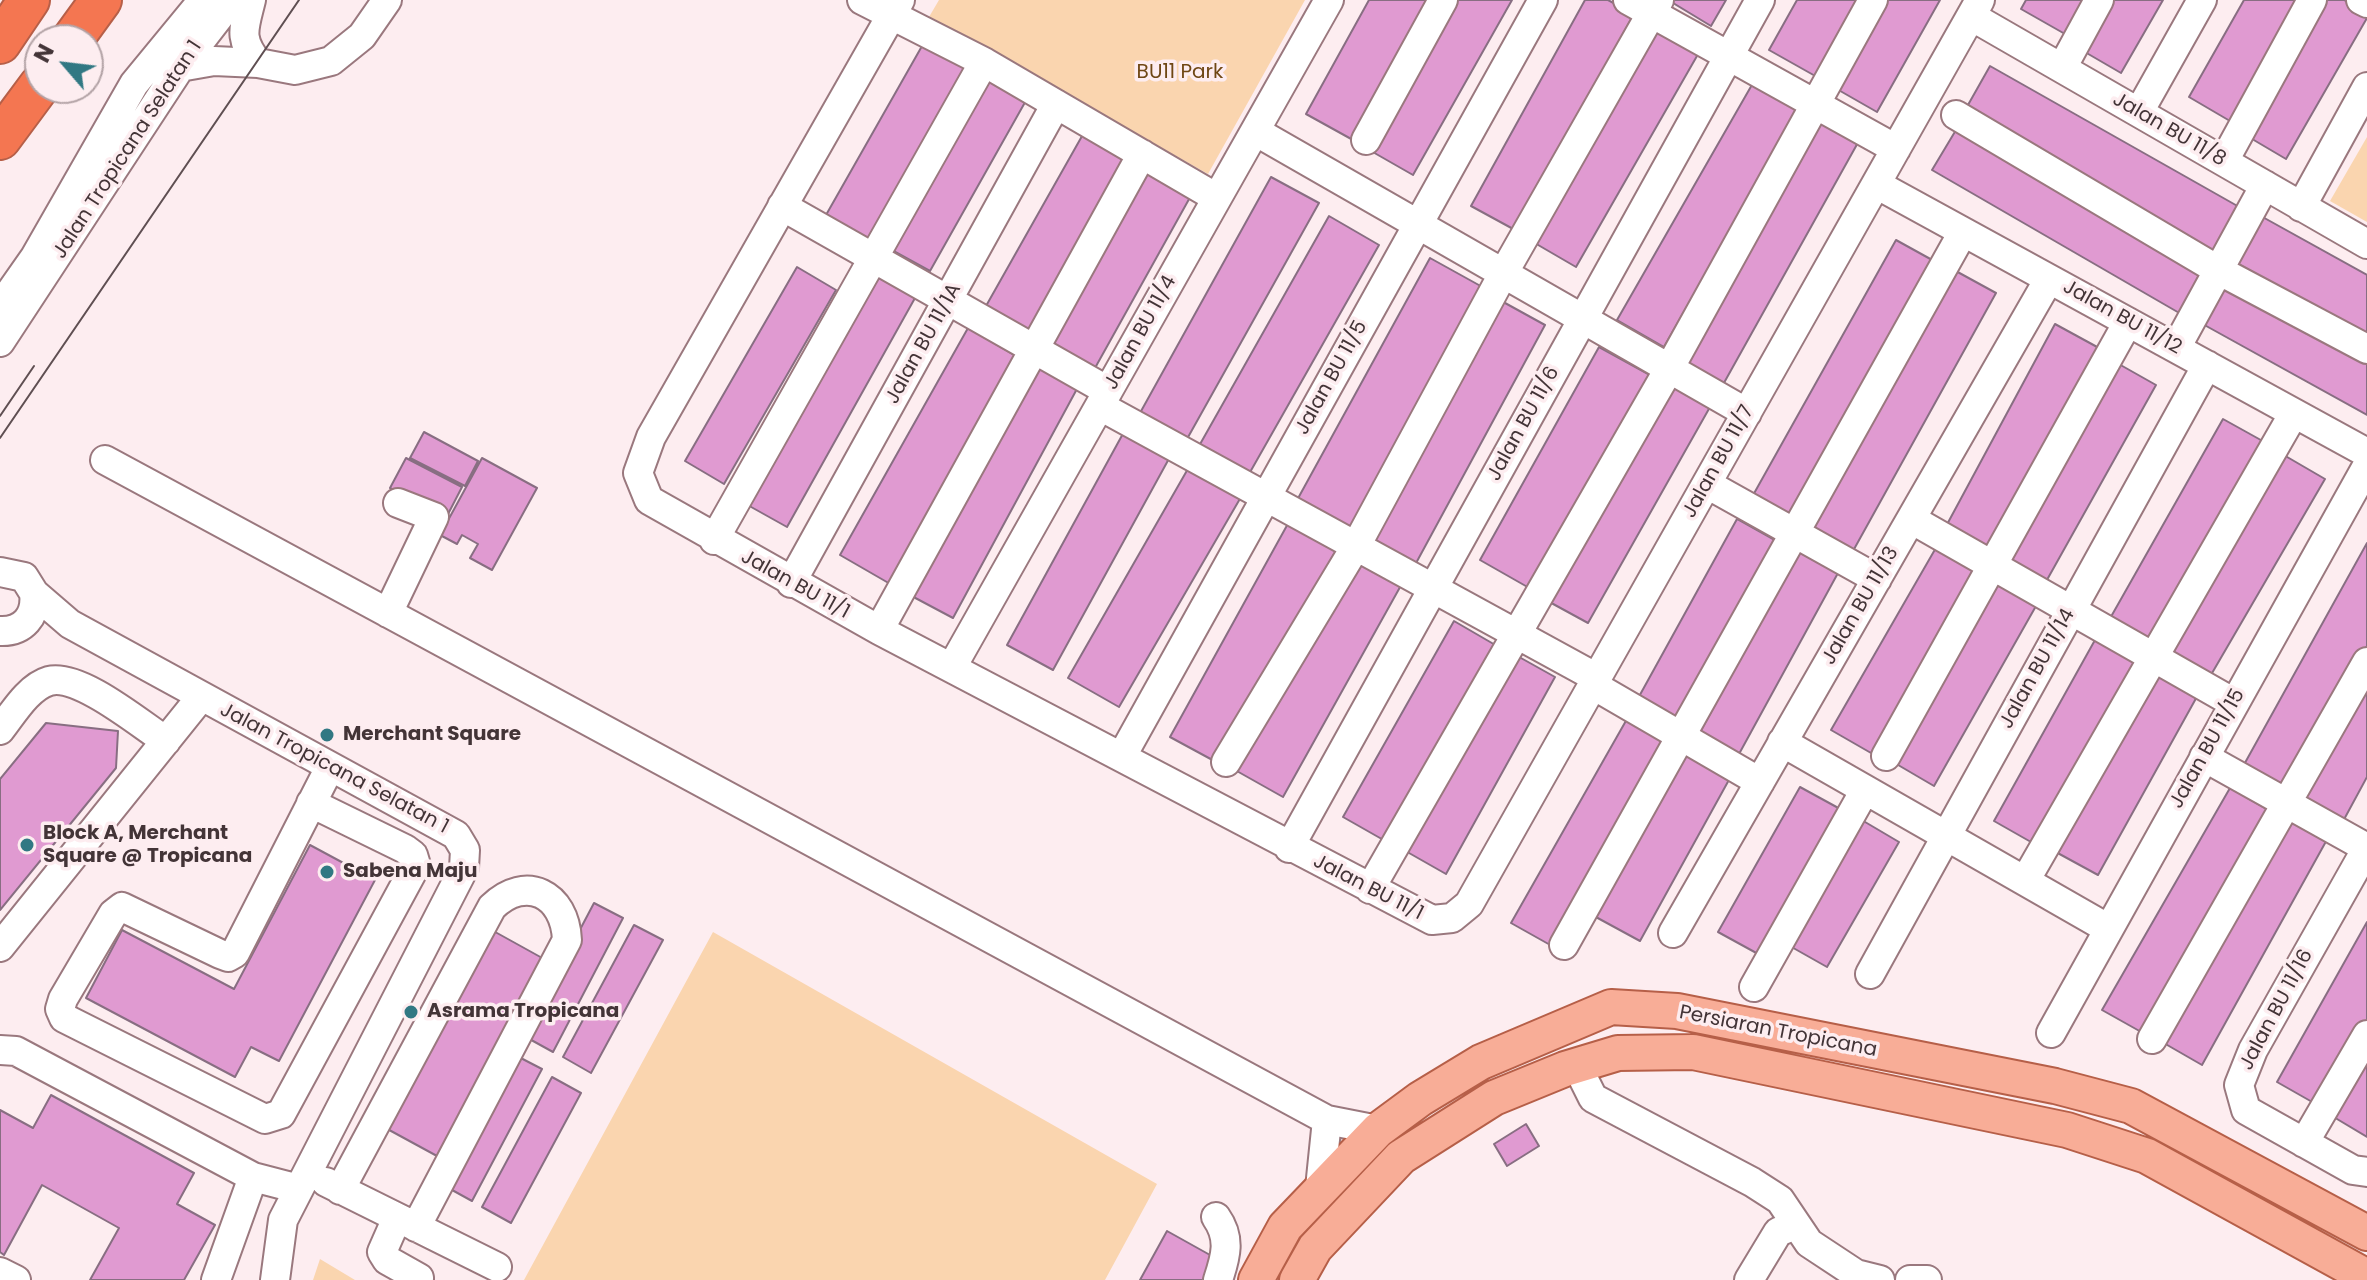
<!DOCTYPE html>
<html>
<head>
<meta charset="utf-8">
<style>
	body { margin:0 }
	#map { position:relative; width:2367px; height:1280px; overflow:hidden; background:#fdedf0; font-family:Poppins,sans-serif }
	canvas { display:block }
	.north { position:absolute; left:24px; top:24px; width:80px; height:80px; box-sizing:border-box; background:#fdedf0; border:2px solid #b3a3a6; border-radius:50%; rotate:298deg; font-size:22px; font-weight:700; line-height:32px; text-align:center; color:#433437 }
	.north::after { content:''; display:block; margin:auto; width:28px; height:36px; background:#317883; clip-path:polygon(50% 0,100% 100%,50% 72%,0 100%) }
</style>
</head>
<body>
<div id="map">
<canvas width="2367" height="1280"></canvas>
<div class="north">N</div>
</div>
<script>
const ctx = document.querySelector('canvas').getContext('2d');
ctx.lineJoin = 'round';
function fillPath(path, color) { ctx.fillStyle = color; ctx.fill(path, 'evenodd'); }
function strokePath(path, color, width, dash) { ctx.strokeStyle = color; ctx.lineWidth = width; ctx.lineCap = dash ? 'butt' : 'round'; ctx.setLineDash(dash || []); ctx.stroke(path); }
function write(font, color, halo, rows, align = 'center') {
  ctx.font = font + ' Poppins,sans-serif'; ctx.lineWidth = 7; ctx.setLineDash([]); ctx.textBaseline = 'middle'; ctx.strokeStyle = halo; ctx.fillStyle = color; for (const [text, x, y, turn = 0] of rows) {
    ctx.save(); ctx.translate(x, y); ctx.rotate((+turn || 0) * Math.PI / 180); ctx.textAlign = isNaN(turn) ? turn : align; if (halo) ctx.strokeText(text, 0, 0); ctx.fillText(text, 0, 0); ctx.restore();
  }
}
fillPath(new Path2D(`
	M 939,0 L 1305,0 L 1208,174 L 929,17 Z
	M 2367,137 L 2367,222 L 2330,201 Z
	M 713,932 L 1157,1184 L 1105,1280 L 524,1280 Z
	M 320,1259 L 355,1280 L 313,1280 Z`), '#fad5af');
const building = new Path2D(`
	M 1369,0 L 1430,0 L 1353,140 L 1306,114 Z
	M 1456,0 L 1512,0 L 1413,175 L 1371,151 Z
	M 1585,0 L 1608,0 L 1634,14 L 1515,230 L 1471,206 Z
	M 1668,0 L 1726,0 L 1711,26 Z
	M 1797,0 L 1861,0 L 1817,77 L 1769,50 Z
	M 1884,0 L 1940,0 L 1877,112 L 1835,88 Z
	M 2026,0 L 2084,0 L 2065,34 L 2021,9 Z
	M 2105,0 L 2163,0 L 2121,73 L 2078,48 Z
	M 2244,0 L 2299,0 L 2230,121 L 2189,97 Z
	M 2326,0 L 2344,0 L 2367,13 L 2367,18 L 2286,159 L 2247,136 Z
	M 1658,24 L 1701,49 L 1576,267 L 1533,242 Z
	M 926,39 L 970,64 L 871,240 L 826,215 Z
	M 1990,66 L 2241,208 L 2215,254 L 1964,112 Z
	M 986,74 L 1028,97 L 930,271 L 888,248 Z
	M 1753,83 L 1799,109 L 1664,347 L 1617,320 Z
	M 1818,115 L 1860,139 L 1720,390 L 1678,367 Z
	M 1959,125 L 2207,269 L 2181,314 L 1932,170 Z
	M 1086,129 L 1131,155 L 1031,331 L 986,306 Z
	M 1144,165 L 1193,192 L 1095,368 L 1046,341 Z
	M 1271,177 L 1319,203 L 1187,439 L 1140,413 Z
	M 2259,215 L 2367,275 L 2367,336 L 2233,261 Z
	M 1329,216 L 1379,245 L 1249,474 L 1199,446 Z
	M 1896,240 L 1934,261 L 1790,518 L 1752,497 Z
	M 1430,258 L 1486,289 L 1352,533 L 1296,502 Z
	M 797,267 L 836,290 L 724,484 L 685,461 Z
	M 1954,270 L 1996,293 L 1853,551 L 1811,527 Z
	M 872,274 L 915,298 L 787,527 L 744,503 Z
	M 2224,278 L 2367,358 L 2367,415 L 2199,322 Z
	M 1496,298 L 1545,325 L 1415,565 L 1366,538 Z
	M 2055,324 L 2099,348 L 1988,554 L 1944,530 Z
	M 968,328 L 1021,359 L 892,585 L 840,555 Z
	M 1599,347 L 1650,375 L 1531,589 L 1480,560 Z
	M 1032,362 L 1078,387 L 953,618 L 906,593 Z
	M 2117,363 L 2156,385 L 2043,587 L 2004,565 Z
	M 1666,382 L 1710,407 L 1588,623 L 1544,599 Z
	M 2223,419 L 2268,444 L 2153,648 L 2108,622 Z
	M 1125,430 L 1171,455 L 1053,670 L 1007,645 Z
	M 424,432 L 478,461 L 465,486 L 410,458 Z
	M 2282,454 L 2325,479 L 2208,680 L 2166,656 Z
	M 406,458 L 462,487 L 446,518 L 390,488 Z
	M 482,458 L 537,488 L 492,570 L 470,558 L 478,544 L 462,535 L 457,544 L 440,535 Z
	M 1189,467 L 1241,497 L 1119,707 L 1068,678 Z
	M 1737,519 L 1778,542 L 1677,724 L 1636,702 Z
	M 1290,520 L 1338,547 L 1218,763 L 1170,737 Z
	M 2367,543 L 2367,646 L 2284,794 L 2241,770 Z
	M 1937,546 L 1977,570 L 1871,753 L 1831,730 Z
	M 1799,552 L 1838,573 L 1739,754 L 1700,732 Z
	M 1356,553 L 1404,580 L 1283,797 L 1235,770 Z
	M 1996,583 L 2036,606 L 1934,786 L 1893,762 Z
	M 1454,621 L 1497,646 L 1387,842 L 1343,817 Z
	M 2095,640 L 2139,664 L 2038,846 L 1994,821 Z
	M 1512,653 L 1555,677 L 1446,874 L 1402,849 Z
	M 2155,669 L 2199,693 L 2098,875 L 2054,851 Z
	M 2367,678 L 2367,777 L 2341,825 L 2299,801 Z
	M 1627,719 L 1667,742 L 1552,946 L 1511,923 Z
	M 46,723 L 118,731 L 116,768 L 0,910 L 0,779 Z
	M 1684,752 L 1730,778 L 1640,941 L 1594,916 Z
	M 1800,787 L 1842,810 L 1760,955 L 1718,932 Z
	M 2230,788 L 2270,811 L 2143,1033 L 2102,1010 Z
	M 2289,814 L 2329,836 L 2202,1065 L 2162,1042 Z
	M 1860,819 L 1899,842 L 1827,967 L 1788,945 Z
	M 310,845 L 375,880 L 279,1061 L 251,1047 L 235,1077 L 86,998 L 122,930 L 234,989 Z
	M 594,903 L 623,918 L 553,1052 L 524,1036 Z
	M 2367,922 L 2367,1025 L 2321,1107 L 2277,1082 Z
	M 634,925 L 663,940 L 591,1073 L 563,1057 Z
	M 488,928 L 544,959 L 437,1156 L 380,1125 Z
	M 513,1054 L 542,1069 L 472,1201 L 443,1185 Z
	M 2367,1055 L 2367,1137 L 2332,1116 Z
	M 552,1077 L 581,1093 L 511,1223 L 482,1207 Z
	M 51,1095 L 194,1173 L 177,1204 L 215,1225 L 184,1280 L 90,1280 L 119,1228 L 42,1185 L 4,1255 L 0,1252 L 0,1110 L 33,1128 Z
	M 1526,1124 L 1539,1146 L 1507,1166 L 1494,1144 Z
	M 1167,1231 L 1219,1260 L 1208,1280 L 1140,1280 Z`);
fillPath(building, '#e09ad1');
strokePath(building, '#886e82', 2);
const minor = new Path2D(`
	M 251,0 C 244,29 238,38 258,63
	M 862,0 L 984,62 L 1217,198
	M 900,0 L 651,437 L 638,473 L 649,500 L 879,630 L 1432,920 L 1452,918 L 1469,904 L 1980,0
	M 1628,0 L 1896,149
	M 2361,0 L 2367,3
	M 1971,16 L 2367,244
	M 174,68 L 214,61 L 258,63 L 295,70 L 331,61 L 362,36 L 387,0
	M 2062,68 L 2099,0
	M 2139,112 L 2202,0
	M 1956,115 L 2218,270 L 2367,349
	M 1255,131 L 1747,413
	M 1366,140 L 1443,0
	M 2224,161 L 2312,0
	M 1876,184 L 2367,453
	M 782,206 L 1108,391
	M 2301,207 L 2367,87
	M 0,307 L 35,257 L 134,84 L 203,0
	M 0,342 L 181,66 L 232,0
	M 2176,348 L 2265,185
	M 1100,406 L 1597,678
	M 105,460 L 1327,1120
	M 1707,484 L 1877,579
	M 1911,519 L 2234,703
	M 714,540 L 984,62
	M 0,572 L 24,577 L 34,593 L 70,624 L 456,835 L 465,850 L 464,868 L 283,1220 L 275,1280
	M 791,583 L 1056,104
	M 388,613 L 434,517 L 398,503
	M 879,630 L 1142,154
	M 0,631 C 23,632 37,616 34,593
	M 952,667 L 1329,0
	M 1593,685 L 1760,782
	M 0,730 C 12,715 28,687 49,681 C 79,673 140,724 166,741
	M 1782,742 L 2107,928
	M 1122,756 L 1543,0
	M 1886,756 L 2128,322
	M 2204,757 L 2367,848
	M 1226,762 L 1356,546 L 1503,274 L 1659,0
	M 311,803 L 405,849 L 413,855 L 416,865 L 281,1114 L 265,1119 L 64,1018 L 60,1009 L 63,999 L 113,914 L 122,907 L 220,954 L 228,957 L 235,953 L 329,769
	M 1289,848 L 1760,0
	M 2367,848 L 2253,1050 L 2239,1085 L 2246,1110 L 2353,1170 L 2367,1172
	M 2025,881 L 2294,413
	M 1370,889 L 1669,369 L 1873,0
	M 1673,933 L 2049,279
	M 1564,945 L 1963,232
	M 0,947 L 201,697
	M 1870,974 L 2207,365
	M 1754,987 L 1865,790
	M 2051,1033 L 2367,466
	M 2152,1039 L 2367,662
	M 0,1050 L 16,1051 L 253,1177 L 299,1189
	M 1577,1066 L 1593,1098 L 1752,1182 L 1780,1200 L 1809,1243 L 1856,1274 L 1880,1280
	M 2304,1143 L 2367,1035
	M 326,1182 L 497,1267
	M 1320,1188 L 1327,1120 L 1378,1130
	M 340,1190 L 492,907 C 526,874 565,894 567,940 L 416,1227
	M 1216,1217 C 1231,1238 1226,1256 1218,1280
	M 397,1218 L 382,1252 L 387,1260 L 419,1278
	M 0,1272 L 16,1280
	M 216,1280 L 253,1177
	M 1749,1280 L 1778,1232 L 1795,1225
	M 1910,1280 L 1927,1280`);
const major = new Path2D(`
	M 1256,1280 L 1285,1227 L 1378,1130 L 1420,1099 L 1481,1062 L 1611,1007 L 1677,1011 L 2055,1086 L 2131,1106 L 2367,1233
	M 1297,1280 L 1315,1248 L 1401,1157 L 1494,1098 L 1565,1069 L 1618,1053 L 1693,1052 L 2067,1130 L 2147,1156 L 2367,1277`);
const highway = new Path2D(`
	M 72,40 L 101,0
	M 0,43 L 29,0
	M 0,139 L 40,85`);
strokePath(minor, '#9a787e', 32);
strokePath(major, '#b65f48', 38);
strokePath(highway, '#b65f48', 44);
strokePath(minor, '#fff', 28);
strokePath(major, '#f8ad97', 34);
strokePath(highway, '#f47651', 40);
strokePath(new Path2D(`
	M 0,416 L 34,366
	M 0,438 L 299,0`), '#5f4f52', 2);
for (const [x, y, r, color] of [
	[327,735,8,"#317883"],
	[27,845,8,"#317883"],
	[327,872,8,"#317883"],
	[411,1012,8,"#317883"]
]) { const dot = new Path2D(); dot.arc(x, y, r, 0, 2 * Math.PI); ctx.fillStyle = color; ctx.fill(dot); strokePath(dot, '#fdedf0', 3); }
write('20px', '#6f4714', '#fdedf0', [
	["BU11 Park",1180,73]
]);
write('20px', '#433437', '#fdedf0', [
	["Jalan BU 11/8",2169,130,30],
	["Jalan Tropicana Selatan 1",128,150,-57],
	["Jalan BU 11/12",2122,318,29],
	["Jalan BU 11/4",1141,333,-61],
	["Jalan BU 11/1A",924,344,-61],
	["Jalan BU 11/5",1332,378,-61],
	["Jalan BU 11/6",1524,424,-61],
	["Jalan BU 11/7",1719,462,-61],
	["Jalan BU 11/1",795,585,29],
	["Jalan BU 11/13",1861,606,-60],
	["Jalan BU 11/14",2038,669,-61],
	["Jalan BU 11/15",2208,749,-61],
	["Jalan Tropicana Selatan 1",334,769,28],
	["Jalan BU 11/1",1368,888,27],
	["Jalan BU 11/16",2277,1010,-62],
	["Persiaran Tropicana",1778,1032,11]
]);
write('bold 20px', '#433437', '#fdedf0', [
	["Merchant Square",343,735],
	["Block A, Merchant",43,834],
	["Square @ Tropicana",43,857],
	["Sabena Maju",343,872],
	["Asrama Tropicana",427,1012]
], 'left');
</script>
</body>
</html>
